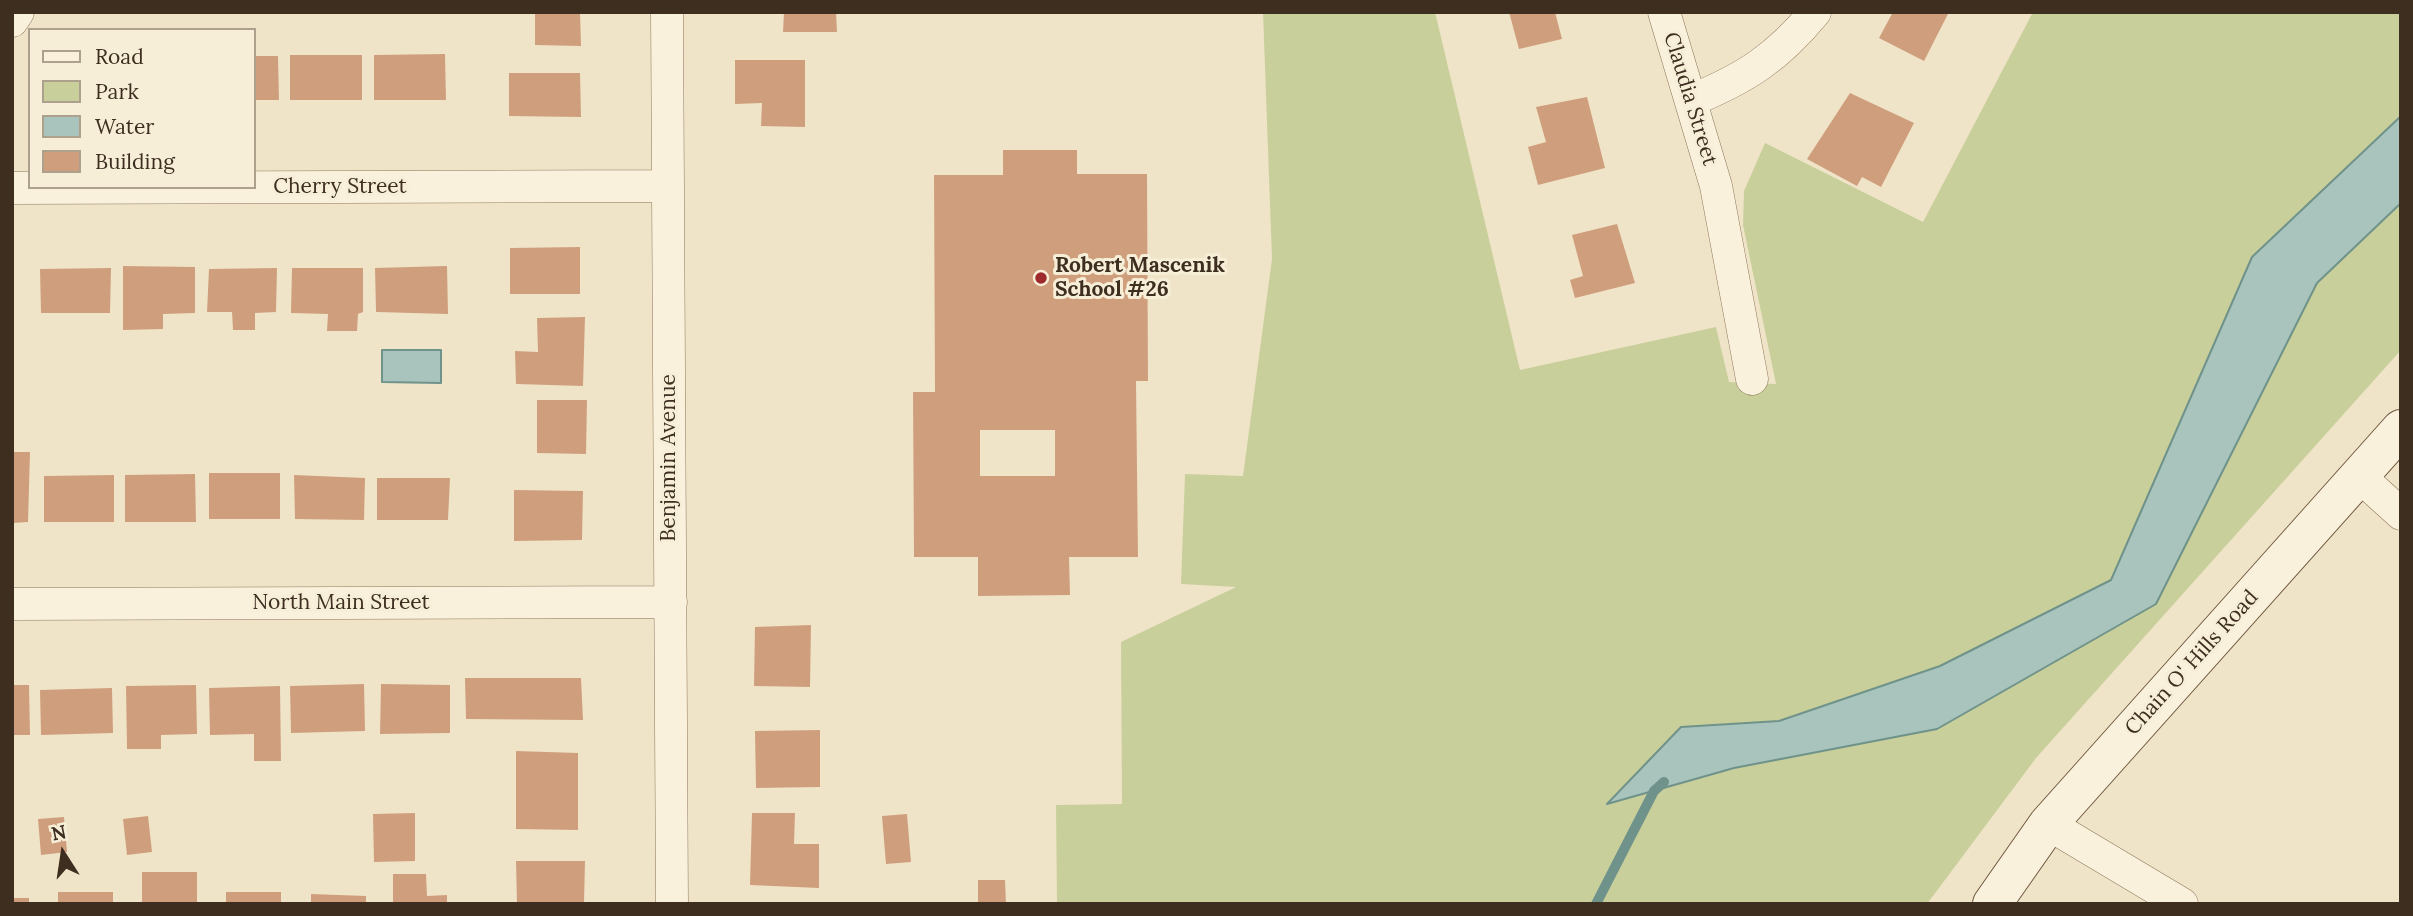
<!DOCTYPE html>
<html>
<head>
<meta charset="utf-8">
<style>
	body { margin:0 }
	#map { position:relative; width:2413px; height:916px; overflow:hidden; background:#f0e4c8; font-family:Lora,serif }
	canvas { display:block }
	.frame { position:absolute; inset:0; border:14px solid #3d2e20; pointer-events:none }
	.legend { position:absolute; left:28px; top:28px; width:228px; height:161px; box-sizing:border-box; background:#f7eed8; border:2px solid #ada18e; margin:0; padding:9px 12px; list-style:none; font-size:21px; color:#3d2e20 }
	.legend li { display:flex; align-items:center; gap:14px; height:35px }
	.legend b { width:35px; border:2px solid #ada18e }
	.north { position:absolute; left:28px; top:818px; width:70px; height:70px; -webkit-text-stroke:5px #f7eed8; paint-order:stroke; rotate:348deg; font-size:19px; font-weight:700; line-height:28px; text-align:center; color:#3d2e20 }
	.north::after { content:''; display:block; margin:auto; width:24px; height:32px; background:#3d2e20; clip-path:polygon(50% 0,100% 100%,50% 72%,0 100%) }
</style>
</head>
<body>
<div id="map">
<canvas width="2413" height="916"></canvas>
<div class="frame"></div>
<ul class="legend">
<li><b style="height:9px;background:#faf1dc"></b>Road</li>
<li><b style="height:19px;background:#c9cf9b"></b>Park</li>
<li><b style="height:19px;background:#a9c4bc"></b>Water</li>
<li><b style="height:19px;background:#cf9f7d"></b>Building</li>
</ul>
<div class="north">N</div>
</div>
<script>
const ctx = document.querySelector('canvas').getContext('2d');
ctx.lineJoin = 'round';
function fillPath(path, color) { ctx.fillStyle = color; ctx.fill(path, 'evenodd'); }
function strokePath(path, color, width, dash) { ctx.strokeStyle = color; ctx.lineWidth = width; ctx.lineCap = dash ? 'butt' : 'round'; ctx.setLineDash(dash || []); ctx.stroke(path); }
function write(font, color, halo, rows, align = 'center') {
  ctx.font = font + ' Lora,serif'; ctx.lineWidth = 6; ctx.setLineDash([]); ctx.textBaseline = 'middle'; ctx.strokeStyle = halo; ctx.fillStyle = color; for (const [text, x, y, turn = 0] of rows) {
    ctx.save(); ctx.translate(x, y); ctx.rotate((+turn || 0) * Math.PI / 180); ctx.textAlign = isNaN(turn) ? turn : align; if (halo) ctx.strokeText(text, 0, 0); ctx.fillText(text, 0, 0); ctx.restore();
  }
}
fillPath(new Path2D(`
	M 1263,12 L 1435,12 L 1520,370 L 1716,327 L 1729,382 L 1776,384 L 1743,225 L 1744,191 L 1765,143 L 1923,222 L 2033,12 L 2401,12 L 2401,117 L 2112,580 L 1940,666 L 1779,721 L 1681,727 L 1609,803 L 1734,768 L 2156,604 L 2317,283 L 2401,203 L 2401,350 L 2036,758 L 1927,904 L 1057,904 L 1056,805 L 1122,804 L 1121,642 L 1236,587 L 1181,584 L 1185,474 L 1243,476 L 1272,259 Z`), '#c9cf9b');
const water = new Path2D(`
	M 2401,116 L 2401,203 L 2317,283 L 2156,604 L 1937,729 L 1734,768 L 1607,804 L 1681,727 L 1779,721 L 1940,666 L 2111,580 L 2252,257 Z
	M 382,350 L 441,350 L 441,383 L 382,382 Z`);
fillPath(water, '#a9c4bc');
strokePath(water, '#6f938a', 2);
strokePath(new Path2D(`
	M 1596,904 L 1654,791 L 1664,782`), '#6f938a', 10);
fillPath(new Path2D(`
	M 535,12 L 580,12 L 581,46 L 535,45 Z
	M 784,12 L 836,12 L 837,32 L 783,32 Z
	M 1509,12 L 1555,12 L 1562,39 L 1519,49 Z
	M 1893,12 L 1949,12 L 1924,61 L 1879,38 Z
	M 445,54 L 446,100 L 374,100 L 374,55 Z
	M 290,55 L 362,55 L 362,100 L 290,100 Z
	M 254,56 L 278,56 L 279,100 L 254,100 Z
	M 735,60 L 805,60 L 805,127 L 761,126 L 762,103 L 735,104 Z
	M 509,73 L 580,73 L 581,117 L 509,116 Z
	M 1850,93 L 1914,123 L 1881,187 L 1862,177 L 1857,186 L 1807,159 Z
	M 1587,97 L 1605,168 L 1538,185 L 1528,147 L 1546,142 L 1536,107 Z
	M 1003,150 L 1077,150 L 1077,174 L 1147,174 L 1148,381 L 1136,381 L 1138,557 L 1069,557 L 1070,595 L 978,596 L 978,557 L 914,557 L 913,392 L 935,392 L 934,175 L 1003,175 ZM 980,430 L 1055,430 L 1055,476 L 980,476 Z
	M 1617,224 L 1635,283 L 1575,298 L 1570,280 L 1583,276 L 1572,235 Z
	M 580,247 L 580,294 L 510,294 L 510,248 Z
	M 123,266 L 195,267 L 195,313 L 163,314 L 163,329 L 123,330 Z
	M 447,266 L 448,314 L 376,312 L 375,268 Z
	M 111,268 L 110,313 L 41,313 L 40,269 Z
	M 277,268 L 276,312 L 255,313 L 255,330 L 233,330 L 232,312 L 207,312 L 209,269 Z
	M 292,268 L 363,268 L 363,312 L 358,314 L 357,331 L 327,331 L 328,314 L 291,313 Z
	M 585,317 L 583,386 L 516,384 L 515,351 L 538,352 L 537,318 Z
	M 537,400 L 587,400 L 586,454 L 537,453 Z
	M 12,452 L 30,452 L 28,522 L 12,523 Z
	M 209,473 L 280,473 L 280,519 L 209,519 Z
	M 195,474 L 196,522 L 125,522 L 125,475 Z
	M 114,475 L 114,522 L 44,522 L 44,476 Z
	M 294,475 L 365,478 L 364,520 L 295,519 Z
	M 377,478 L 450,478 L 448,520 L 377,520 Z
	M 514,490 L 583,491 L 582,540 L 514,541 Z
	M 811,625 L 810,687 L 754,686 L 755,627 Z
	M 465,678 L 581,678 L 583,720 L 466,719 Z
	M 364,684 L 365,731 L 291,733 L 290,686 Z
	M 381,684 L 450,685 L 450,733 L 380,734 Z
	M 12,685 L 29,685 L 30,735 L 12,735 Z
	M 196,685 L 197,734 L 161,735 L 161,749 L 127,749 L 126,686 Z
	M 280,686 L 281,761 L 254,761 L 254,734 L 210,735 L 209,688 Z
	M 112,688 L 113,733 L 41,735 L 40,690 Z
	M 820,730 L 820,787 L 756,788 L 755,731 Z
	M 516,751 L 578,753 L 578,830 L 516,829 Z
	M 415,813 L 415,861 L 374,862 L 373,814 Z
	M 752,813 L 795,813 L 794,844 L 819,844 L 819,888 L 750,885 Z
	M 907,814 L 911,862 L 886,864 L 882,816 Z
	M 148,816 L 152,852 L 127,855 L 123,819 Z
	M 64,817 L 67,852 L 41,855 L 38,819 Z
	M 516,861 L 585,861 L 584,904 L 517,904 Z
	M 142,872 L 197,872 L 197,904 L 142,904 Z
	M 393,874 L 426,874 L 427,896 L 447,895 L 447,904 L 393,904 Z
	M 978,880 L 1005,880 L 1006,904 L 978,904 Z
	M 58,892 L 113,892 L 113,904 L 58,904 Z
	M 226,892 L 281,892 L 281,904 L 226,904 Z
	M 311,894 L 366,896 L 366,904 L 311,904 Z
	M 12,898 L 29,898 L 29,904 L 12,904 Z`), '#cf9f7d');
const street = new Path2D(`
	M 667,12 L 672,904
	M 1664,12 L 1716,186 L 1752,379
	M 12,21 L 18,12
	M 1692,100 C 1746,78 1778,57 1815,12
	M 12,188 L 668,186
	M 2358,475 L 2401,514
	M 12,604 L 671,602
	M 2048,824 L 2182,904`);
const secondary = new Path2D(`
	M 1992,904 L 2048,824 L 2401,429`);
strokePath(street, '#8d765c', 33);
strokePath(secondary, '#6f573f', 40);
strokePath(street, '#faf1dc', 32);
strokePath(secondary, '#faf1dc', 38);
for (const [x, y, r, color] of [
	[1041,278,7,"#9e2a2b"]
]) { const dot = new Path2D(); dot.arc(x, y, r, 0, 2 * Math.PI); ctx.fillStyle = color; ctx.fill(dot); strokePath(dot, '#f7eed8', 2.5); }
write('21px', '#3d2e20', '#f7eed8', [
	["Claudia Street",1690,99,73],
	["Cherry Street",340,187],
	["Benjamin Avenue",669,458,-90],
	["North Main Street",341,603],
	["Chain O' Hills Road",2192,663,-48]
]);
write('bold 21px', '#3d2e20', '#f7eed8', [
	["Robert Mascenik",1055,266],
	["School #26",1055,290]
], 'left');
</script>
</body>
</html>
